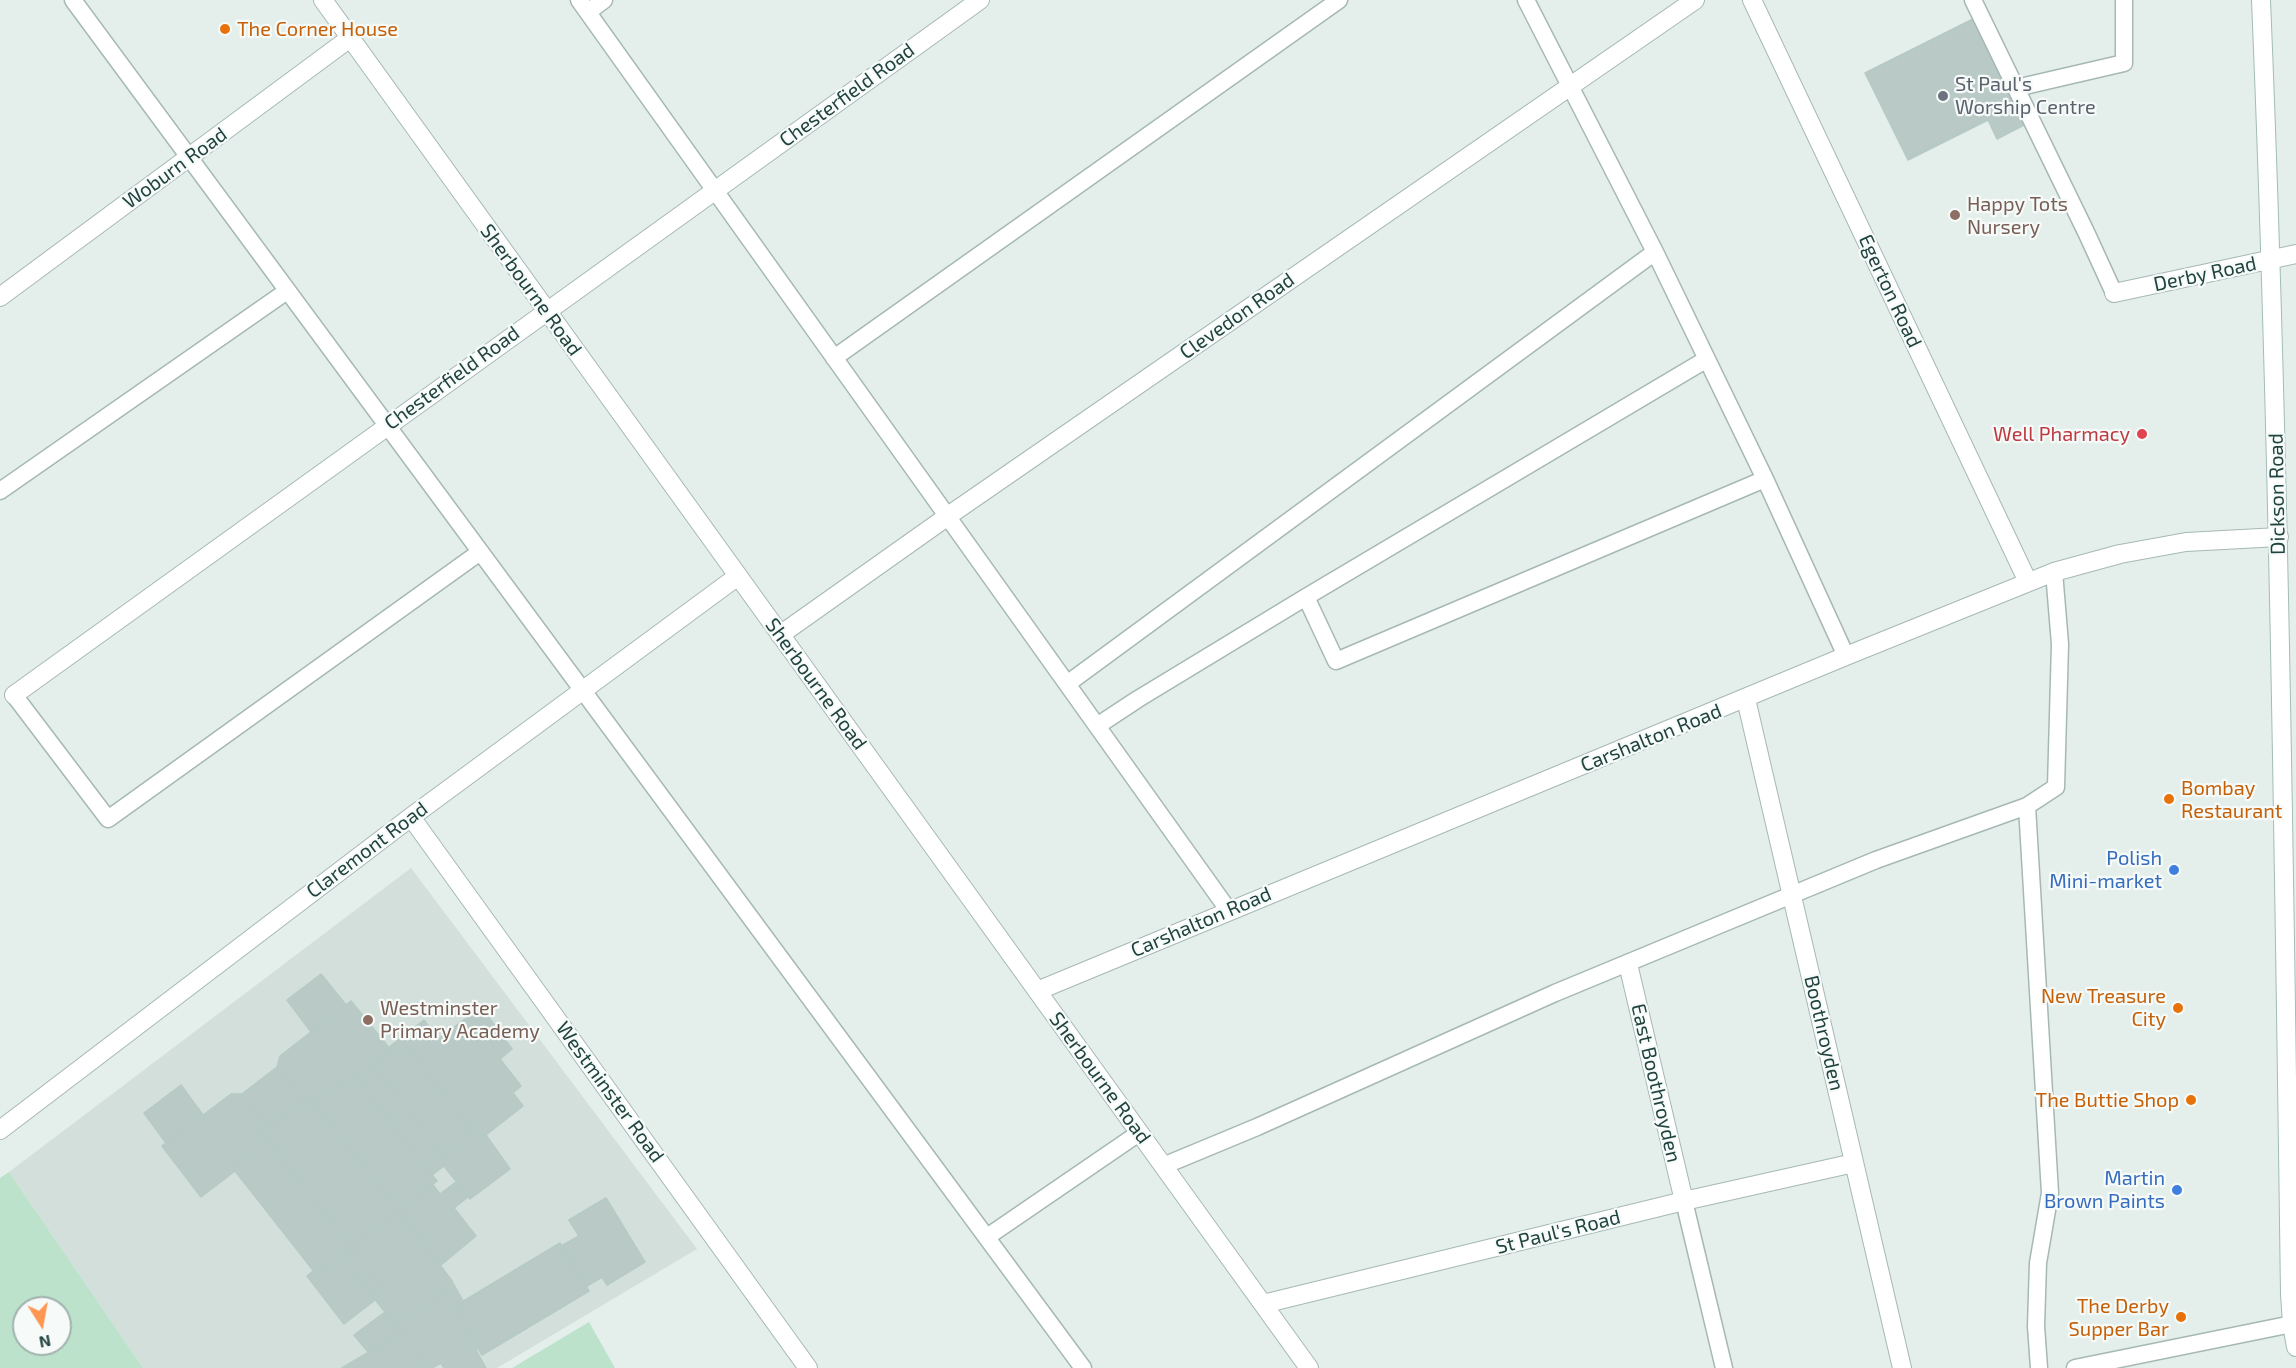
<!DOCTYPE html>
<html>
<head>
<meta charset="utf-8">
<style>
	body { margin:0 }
	#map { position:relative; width:2296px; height:1368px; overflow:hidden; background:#e4efec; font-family:"Exo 2",sans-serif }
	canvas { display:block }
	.north { position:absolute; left:12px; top:1296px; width:60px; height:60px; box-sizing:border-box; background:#f6fbf9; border:2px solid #a1b1af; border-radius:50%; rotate:169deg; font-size:16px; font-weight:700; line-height:24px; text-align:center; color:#21433f }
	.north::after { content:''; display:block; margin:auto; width:21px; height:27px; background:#ff9753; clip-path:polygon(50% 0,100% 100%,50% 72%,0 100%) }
</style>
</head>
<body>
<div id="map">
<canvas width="2296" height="1368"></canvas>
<div class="north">N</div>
</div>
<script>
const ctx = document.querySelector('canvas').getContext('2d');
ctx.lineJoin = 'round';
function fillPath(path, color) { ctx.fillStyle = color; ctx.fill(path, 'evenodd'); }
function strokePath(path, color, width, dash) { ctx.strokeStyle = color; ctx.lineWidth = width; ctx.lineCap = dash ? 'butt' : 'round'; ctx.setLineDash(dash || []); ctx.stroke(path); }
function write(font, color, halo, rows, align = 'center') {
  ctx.font = font + ' "Exo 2",sans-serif'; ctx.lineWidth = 4.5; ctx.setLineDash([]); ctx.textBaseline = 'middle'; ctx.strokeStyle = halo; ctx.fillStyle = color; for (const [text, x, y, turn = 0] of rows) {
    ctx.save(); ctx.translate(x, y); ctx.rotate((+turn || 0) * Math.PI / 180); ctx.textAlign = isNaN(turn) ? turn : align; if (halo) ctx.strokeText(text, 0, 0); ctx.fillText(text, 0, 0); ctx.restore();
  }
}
fillPath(new Path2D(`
	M 411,868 L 697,1249 L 497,1368 L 143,1368 L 9,1172 Z`), '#d2dfdb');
fillPath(new Path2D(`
	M 9,1172 L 143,1368 L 0,1368 L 0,1178 ZM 24,1308 L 60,1308 L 60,1344 L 24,1344 Z
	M 589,1322 L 615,1368 L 512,1368 Z`), '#bce2cc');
const building = new Path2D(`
	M 1973,19 L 2024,125 L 1997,139 L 1988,120 L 1908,160 L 1865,73 Z
	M 321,974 L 346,1005 L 311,1032 L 287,1000 Z
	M 351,1001 L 390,1049 L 356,1077 L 353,1074 L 314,1104 L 309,1097 L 304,1100 L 277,1067 L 280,1056 Z
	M 481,1007 L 512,1049 L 500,1059 L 521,1086 L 513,1093 L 523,1106 L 486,1135 L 472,1131 L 402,1040 L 390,1049 L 388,1048 L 424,1020 L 438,1039 Z
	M 402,1040 L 472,1131 L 443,1155 L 373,1064 Z
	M 373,1064 L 443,1155 L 444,1166 L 432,1175 L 356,1077 Z
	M 277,1067 L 304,1100 L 268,1128 L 242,1094 Z
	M 353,1074 L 437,1181 L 399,1211 L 314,1104 Z
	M 181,1085 L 203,1115 L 166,1143 L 144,1113 Z
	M 231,1094 L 242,1094 L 268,1128 L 261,1132 L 268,1140 L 232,1167 L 235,1171 L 201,1197 L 162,1146 Z
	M 309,1097 L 399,1211 L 351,1247 L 261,1132 Z
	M 472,1131 L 486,1135 L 510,1169 L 470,1199 L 444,1166 L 443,1155 Z
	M 268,1140 L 351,1247 L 316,1274 L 232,1167 Z
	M 456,1182 L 468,1197 L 454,1208 L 476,1236 L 441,1265 L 399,1211 L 433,1185 L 440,1194 Z
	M 606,1198 L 645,1262 L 607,1285 L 602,1277 L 587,1286 L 563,1245 L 579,1236 L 569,1220 Z
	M 399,1211 L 452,1281 L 444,1287 L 447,1291 L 416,1314 L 413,1311 L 405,1317 L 351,1247 Z
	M 560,1243 L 589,1291 L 482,1355 L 458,1316 L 462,1313 L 457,1305 Z
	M 351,1247 L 405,1317 L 413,1311 L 416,1314 L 447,1291 L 444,1287 L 452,1281 L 463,1301 L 457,1305 L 462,1313 L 458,1316 L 477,1348 L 476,1350 L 486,1368 L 444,1368 L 441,1363 L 432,1368 L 426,1368 L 404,1331 L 401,1333 L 341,1255 Z
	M 341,1255 L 375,1300 L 344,1324 L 307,1276 L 313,1271 L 316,1274 Z
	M 385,1312 L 401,1333 L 368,1352 L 354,1335 Z
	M 404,1331 L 426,1368 L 342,1368 L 401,1333 Z`);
fillPath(building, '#b9cac6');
strokePath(building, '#b6cac4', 1.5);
const lane = new Path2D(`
	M 73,0 L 1083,1368
	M 579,0 L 1229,911
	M 1526,0 L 1655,252 L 1765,479 L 1846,656
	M 1973,0 L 2086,232 L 2114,293
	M 588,12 L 604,0
	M 2016,88 L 2124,63 L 2124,0
	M 834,358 L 1339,0
	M 0,491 L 287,291
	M 1306,597 L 1336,661 L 1765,479
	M 1067,684 L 1655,252
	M 14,695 L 108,819 L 480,552
	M 1097,726 L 1138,699 L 1306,597 L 1707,359
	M 2027,806 L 2050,1193 L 2038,1263 L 2036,1326 L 2039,1368
	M 1163,1166 L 1257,1127 L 1555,993 L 1876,860 L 2027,806 L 2056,787 L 2060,644 L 2054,572
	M 1684,1201 L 1724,1368
	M 987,1237 L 1139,1133
	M 2075,1368 L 2292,1324`);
const street = new Path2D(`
	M 323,0 L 1309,1368
	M 1752,0 L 2028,582
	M 2114,293 L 2296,254
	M 0,297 L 350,38
	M 780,635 L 948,516 L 1695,0
	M 14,695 L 980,0
	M 1746,699 L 1902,1368
	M 411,817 L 808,1368
	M 1628,964 L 1684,1201
	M 1037,991 L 1846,656 L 2054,572 L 2120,554 L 2186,542 L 2279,537
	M 0,1130 L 411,817 L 738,576
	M 1263,1304 L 1684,1201 L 1854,1163`);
const secondary = new Path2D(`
	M 2261,0 C 2279,431 2284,863 2290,1294 L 2292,1324 L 2296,1347`);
strokePath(lane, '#a6b8b5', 19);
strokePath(street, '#a6b8b5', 20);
strokePath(secondary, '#a2bcb7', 20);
strokePath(lane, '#fff', 16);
strokePath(street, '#fff', 18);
strokePath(secondary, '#fff', 18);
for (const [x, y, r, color] of [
	[225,29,6,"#e8710a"],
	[1943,96,6,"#6b7280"],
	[1955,215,6,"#8d6e63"],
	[2142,434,6,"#e0444e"],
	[2169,799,6,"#e8710a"],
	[2174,870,6,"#3f7fe0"],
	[2178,1008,6,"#e8710a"],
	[368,1020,6,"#8d6e63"],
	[2191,1100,6,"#e8710a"],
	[2177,1190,6,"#3f7fe0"],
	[2181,1317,6,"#e8710a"]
]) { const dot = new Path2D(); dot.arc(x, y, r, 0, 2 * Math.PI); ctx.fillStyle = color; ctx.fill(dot); strokePath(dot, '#f6fbf9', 2); }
write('20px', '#c56008', '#f6fbf9', [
	["The Corner House",237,29,"left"],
	["Bombay",2181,788,"left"],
	["Restaurant",2181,811,"left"],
	["New Treasure",2166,996],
	["City",2166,1019],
	["The Buttie Shop",2179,1100],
	["The Derby",2169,1306],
	["Supper Bar",2169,1329]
], 'right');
write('20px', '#5b616d', '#f6fbf9', [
	["St Paul's",1955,84],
	["Worship Centre",1955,107]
], 'left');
write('20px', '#21433f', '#f6fbf9', [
	["Chesterfield Road",847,95,-36],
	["Woburn Road",175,168,-36],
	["Derby Road",2205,274,-12],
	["Sherbourne Road",531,290,54],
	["Egerton Road",1890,291,65],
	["Clevedon Road",1237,316,-35],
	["Chesterfield Road",452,378,-36],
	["Dickson Road",2277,494,-91],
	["Sherbourne Road",816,684,54],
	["Carshalton Road",1651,738,-22],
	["Claremont Road",367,850,-37],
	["Carshalton Road",1201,922,-23],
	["Boothroyden",1824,1033,77],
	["Sherbourne Road",1100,1078,54],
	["East Boothroyden",1656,1083,77],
	["Westminster Road",610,1092,54],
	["St Paul's Road",1558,1232,-14]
]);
write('20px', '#785e54', '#f6fbf9', [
	["Happy Tots",1967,204],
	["Nursery",1967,227],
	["Westminster",380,1008],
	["Primary Academy",380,1031]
], 'left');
write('20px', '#be3a42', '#f6fbf9', [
	["Well Pharmacy",2130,434]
], 'right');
write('20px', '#366cbe', '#f6fbf9', [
	["Polish",2162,858],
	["Mini-market",2162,881],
	["Martin",2165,1178],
	["Brown Paints",2165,1201]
], 'right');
</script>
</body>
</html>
